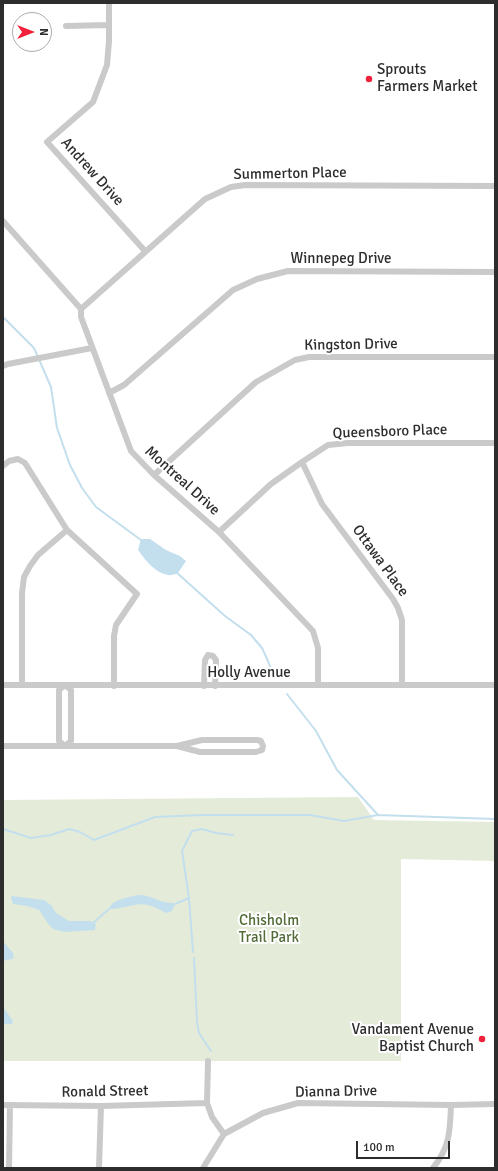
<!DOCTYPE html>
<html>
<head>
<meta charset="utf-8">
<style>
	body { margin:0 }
	#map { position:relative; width:498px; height:1171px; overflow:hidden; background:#fff; font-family:Signika,sans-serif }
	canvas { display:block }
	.frame { position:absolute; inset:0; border:4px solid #2d2d2d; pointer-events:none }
	.north { position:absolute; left:12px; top:12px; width:40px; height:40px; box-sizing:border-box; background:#fff; border:1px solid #ababab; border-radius:50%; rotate:90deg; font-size:11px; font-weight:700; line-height:16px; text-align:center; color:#2d2d2d }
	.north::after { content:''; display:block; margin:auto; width:14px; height:18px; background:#f0223b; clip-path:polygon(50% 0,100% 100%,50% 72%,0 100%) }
	.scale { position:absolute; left:356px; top:1141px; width:94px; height:18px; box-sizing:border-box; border:2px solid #2d2d2d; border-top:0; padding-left:5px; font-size:12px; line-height:14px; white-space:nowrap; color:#2d2d2d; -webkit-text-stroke:3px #fff; paint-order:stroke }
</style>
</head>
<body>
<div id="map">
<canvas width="498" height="1171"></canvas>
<div class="frame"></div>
<div class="north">N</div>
<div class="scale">100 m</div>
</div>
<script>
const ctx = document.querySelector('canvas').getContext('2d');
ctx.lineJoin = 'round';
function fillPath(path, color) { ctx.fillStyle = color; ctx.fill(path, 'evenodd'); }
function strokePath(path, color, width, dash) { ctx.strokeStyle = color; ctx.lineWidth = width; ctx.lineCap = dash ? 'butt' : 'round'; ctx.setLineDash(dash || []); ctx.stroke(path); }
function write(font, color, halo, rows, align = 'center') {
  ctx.font = font + ' Signika,sans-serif'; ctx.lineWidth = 4; ctx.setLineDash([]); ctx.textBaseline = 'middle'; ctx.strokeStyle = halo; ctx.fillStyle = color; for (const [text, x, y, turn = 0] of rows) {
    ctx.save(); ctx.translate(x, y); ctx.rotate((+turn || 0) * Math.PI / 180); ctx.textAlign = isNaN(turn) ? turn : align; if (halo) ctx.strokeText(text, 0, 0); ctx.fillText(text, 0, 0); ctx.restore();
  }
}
fillPath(new Path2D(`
	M 358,797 L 374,820 L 495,822 L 495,861 L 401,859 L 401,1061 L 3,1061 L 3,800 Z`), '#e4ecd9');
fillPath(new Path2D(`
	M 141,539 L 150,539 L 166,550 L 180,556 L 186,561 L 178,573 C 175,574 171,576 168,575 C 155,573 145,560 138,550 Z
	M 137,895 C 148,894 155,900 165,902 C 169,903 171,902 175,904 L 172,911 L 166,913 C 160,910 154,906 148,905 C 135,902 122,910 109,909 C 112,899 128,898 137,895 Z
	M 12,896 L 44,900 L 51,905 L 56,913 L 69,921 L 90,921 L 96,924 L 95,930 L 64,932 L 53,929 L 49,925 L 39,910 L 27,906 L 13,904 L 11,898 Z
	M 3,941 L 13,953 L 14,958 L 12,959 L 3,961 Z
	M 3,1007 L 13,1021 L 12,1024 L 3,1024 Z`), '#c3dfed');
strokePath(new Path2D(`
	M 3,317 L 34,348 L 51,387 L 57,428 L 70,465 L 82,488 L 96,507 L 141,540
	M 176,572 L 225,616 L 251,635 L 262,648 L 268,661 L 274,678
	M 287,694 L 316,731 L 337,770 L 378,815
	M 3,829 L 31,838 L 51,835 L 69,829 L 80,832 L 94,840 L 155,817 L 202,815 L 310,815 L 344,821 L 378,815 L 495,819
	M 175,904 L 189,898
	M 93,923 L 109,909
	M 193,952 L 189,898 L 182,851 L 192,831 L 202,829 L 216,833 L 233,835
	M 194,958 L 197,1022 L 199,1033 L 211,1051`), '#c3dfed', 2);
strokePath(new Path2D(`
	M 109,3 L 109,41 L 107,65 L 93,102 L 47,142 L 145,251
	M 66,26 L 109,25
	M 3,221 L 81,309 L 81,317 L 131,451 L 154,475 L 219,532 L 313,631 L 318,648 L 318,685
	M 81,309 L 205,199 L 231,187 L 245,185 L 495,186
	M 3,366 L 8,364 L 92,348
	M 109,393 L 124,385 L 233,290 L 257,279 L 288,271 L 495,272
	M 302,462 L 322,504 L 393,599 L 398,608 L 402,620 L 402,685
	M 3,466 L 9,461 L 18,459 L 25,463 L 67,530 L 137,594 L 116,625 L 114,636 L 114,686
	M 154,475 L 256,382 L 295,360 L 309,357 L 495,357
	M 219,532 L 271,484 L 302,462 L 328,445 L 348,443 L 495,443
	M 3,685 L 495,685
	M 22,685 L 22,593 L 24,577 L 30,566 L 38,555 L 67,530
	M 65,685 L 71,690 L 71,741 L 65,746 L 59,741 L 59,690 Z
	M 204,686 L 205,660 L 208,655 L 213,656 L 216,660 L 215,686
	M 3,746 L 177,746 L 202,740 L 257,740 L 261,741 L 263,746 L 262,750 L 256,752 L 200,752 L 177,746
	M 208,1061 L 207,1103 L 212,1117 L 224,1134
	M 3,1105 L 101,1106 L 207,1103
	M 9,1168 L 10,1105
	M 99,1168 L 101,1106
	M 203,1168 L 224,1134 L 263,1113 L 298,1103 L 451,1105 L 495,1104
	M 433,1168 C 450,1147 450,1131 451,1105`), '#cacaca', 6);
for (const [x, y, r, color] of [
	[369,79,4,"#f0223b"],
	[482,1039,4,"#f0223b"]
]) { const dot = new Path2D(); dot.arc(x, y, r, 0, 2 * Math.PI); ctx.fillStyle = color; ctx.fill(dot); strokePath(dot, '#fff', 1.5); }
write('15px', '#2d2d2d', '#fff', [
	["Sprouts",377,70],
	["Farmers Market",377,87],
	["Vandament Avenue",474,1030,"right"],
	["Baptist Church",474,1047,"right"]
], 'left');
write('15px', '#2d2d2d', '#fff', [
	["Andrew Drive",92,172,48],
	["Summerton Place",290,174,-1],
	["Winnepeg Drive",341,259],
	["Kingston Drive",351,345,-1],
	["Queensboro Place",390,432,-2],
	["Montreal Drive",182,481,42],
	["Ottawa Place",380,561,54],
	["Holly Avenue",249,673],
	["Ronald Street",105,1092,-1],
	["Dianna Drive",336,1092,-1]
]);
write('15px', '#526b38', '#fff', [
	["Chisholm",269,921],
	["Trail Park",269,938]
]);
</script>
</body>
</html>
